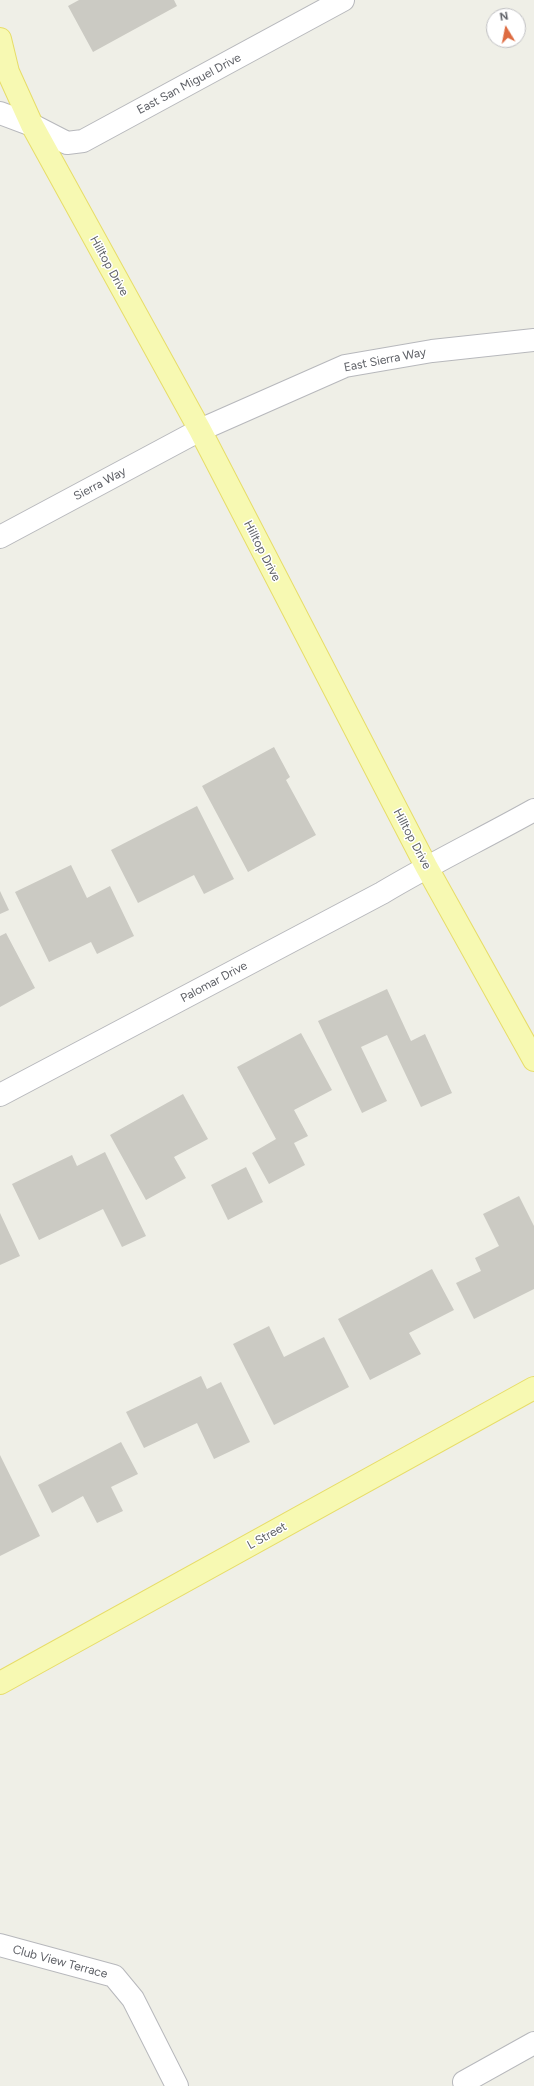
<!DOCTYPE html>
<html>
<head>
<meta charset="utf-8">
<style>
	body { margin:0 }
	#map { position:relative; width:534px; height:2086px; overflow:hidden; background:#efefe7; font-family:Figtree,sans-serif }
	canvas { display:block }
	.north { position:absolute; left:486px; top:8px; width:40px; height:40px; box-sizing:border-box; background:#fff; border:1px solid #bfbfc2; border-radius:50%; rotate:350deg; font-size:11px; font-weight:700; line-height:16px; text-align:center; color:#5e6066 }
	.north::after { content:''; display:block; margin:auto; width:14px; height:18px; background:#dd6b40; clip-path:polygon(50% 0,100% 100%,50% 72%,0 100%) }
</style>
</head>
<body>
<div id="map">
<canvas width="534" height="2086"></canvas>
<div class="north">N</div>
</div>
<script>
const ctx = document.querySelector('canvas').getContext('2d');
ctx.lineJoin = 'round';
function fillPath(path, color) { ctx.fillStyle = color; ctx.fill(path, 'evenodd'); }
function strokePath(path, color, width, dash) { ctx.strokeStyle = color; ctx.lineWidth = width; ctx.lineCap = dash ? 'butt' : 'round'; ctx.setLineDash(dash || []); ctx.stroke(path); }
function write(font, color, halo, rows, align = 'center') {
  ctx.font = font + ' Figtree,sans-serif'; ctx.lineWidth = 3; ctx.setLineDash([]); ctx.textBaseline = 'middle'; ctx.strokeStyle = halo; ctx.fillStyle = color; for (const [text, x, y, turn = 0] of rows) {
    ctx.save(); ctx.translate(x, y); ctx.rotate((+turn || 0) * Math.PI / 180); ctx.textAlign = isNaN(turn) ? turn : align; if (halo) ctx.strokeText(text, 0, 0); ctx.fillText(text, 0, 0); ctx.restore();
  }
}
fillPath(new Path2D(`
	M 79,0 L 174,0 L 177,6 L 93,52 L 68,6 Z
	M 274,747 L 290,777 L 286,780 L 316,835 L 248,872 L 202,786 Z
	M 197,806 L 234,879 L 204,894 L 194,875 L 138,903 L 111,850 Z
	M 71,865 L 87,898 L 110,886 L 134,936 L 97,954 L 91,942 L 49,962 L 15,892 Z
	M 0,891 L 9,910 L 0,914 Z
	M 6,933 L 35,988 L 0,1007 L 0,936 Z
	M 387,989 L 411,1041 L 425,1034 L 452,1093 L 421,1107 L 387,1035 L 361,1047 L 387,1101 L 362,1113 L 318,1021 Z
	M 301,1033 L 332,1090 L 294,1110 L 308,1136 L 294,1143 L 305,1165 L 269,1184 L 252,1153 L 276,1139 L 237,1067 Z
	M 183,1094 L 208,1139 L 174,1157 L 186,1178 L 146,1200 L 110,1135 Z
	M 105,1152 L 146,1236 L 122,1247 L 103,1209 L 39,1240 L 12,1184 L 72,1155 L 77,1166 Z
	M 246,1167 L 263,1202 L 228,1220 L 211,1185 Z
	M 519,1196 L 534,1226 L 534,1289 L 474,1319 L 456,1283 L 481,1271 L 475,1258 L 499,1246 L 483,1214 Z
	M 0,1213 L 20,1256 L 0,1265 Z
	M 432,1269 L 454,1310 L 409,1333 L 421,1354 L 370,1380 L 338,1319 Z
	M 269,1326 L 284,1357 L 324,1337 L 349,1387 L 274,1425 L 233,1344 Z
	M 201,1376 L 207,1389 L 221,1382 L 250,1442 L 214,1459 L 197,1423 L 144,1448 L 126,1412 Z
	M 121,1442 L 138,1474 L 111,1487 L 123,1511 L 97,1523 L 83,1496 L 52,1513 L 38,1485 Z
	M 0,1455 L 40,1536 L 0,1556 Z`), '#cbcac3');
const minor = new Path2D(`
	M 0,113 L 32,125 L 67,143 L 83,141 L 343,0
	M 0,537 L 200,430 L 345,366 L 432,351 L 534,340
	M 0,1095 L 382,893 C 432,863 484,838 534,810
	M 0,1945 L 114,1976 L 133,1999 L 177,2086
	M 464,2082 L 534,2043`);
const major = new Path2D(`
	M 0,39 L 8,72 L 32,125 L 200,430 L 426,866 L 534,1060
	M 0,1683 L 534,1388`);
strokePath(minor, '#b7b8bc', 24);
strokePath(major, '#e7dd68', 24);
strokePath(minor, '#fff', 22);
strokePath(major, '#f7f9b2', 22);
write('12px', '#5e6066', '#fff', [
	["East San Miguel Drive",189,84,-28],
	["Hilltop Drive",109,266,61],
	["East Sierra Way",385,360,-11],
	["Sierra Way",100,484,-28],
	["Hilltop Drive",262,551,63],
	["Hilltop Drive",412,839,62],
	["Palomar Drive",214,982,-28],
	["L Street",267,1536,-29],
	["Club View Terrace",60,1962,15]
]);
</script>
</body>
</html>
